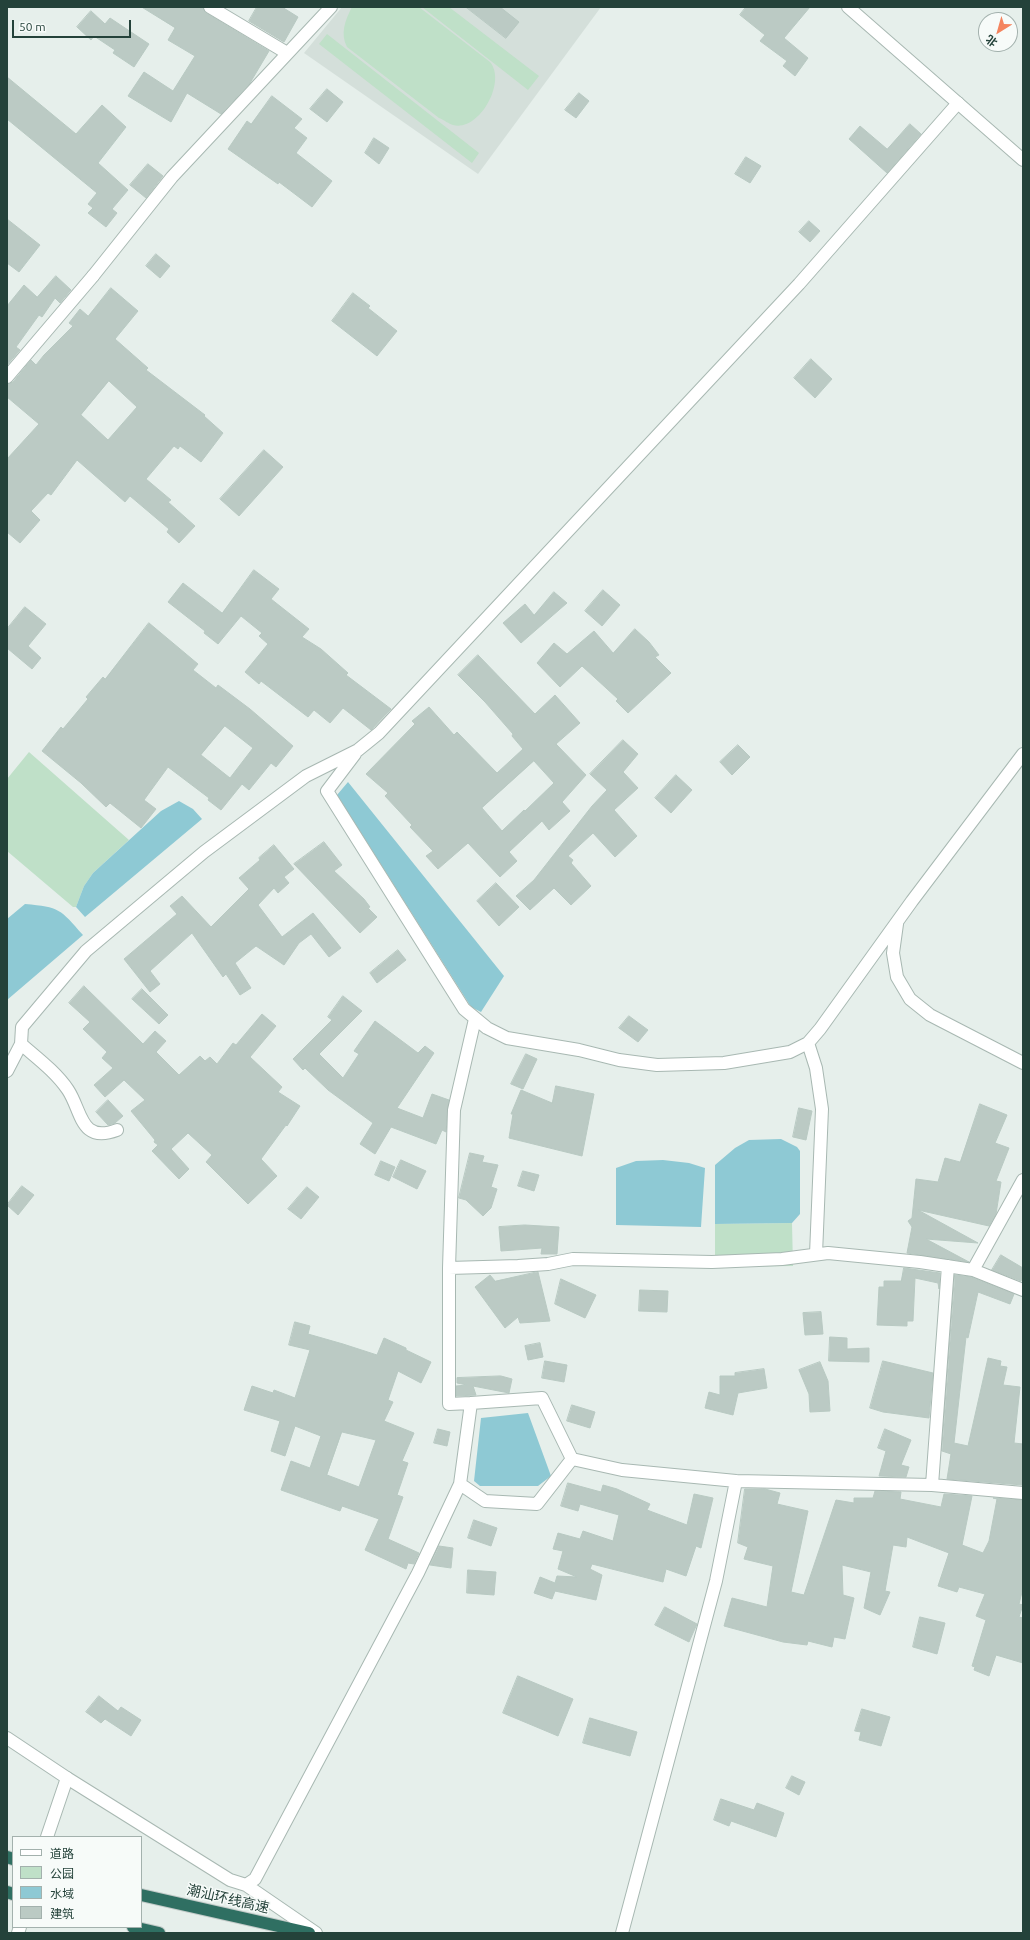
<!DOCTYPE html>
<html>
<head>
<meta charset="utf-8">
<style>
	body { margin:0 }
	#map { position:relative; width:1030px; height:1940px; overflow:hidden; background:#e6efeb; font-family:Ubuntu,"Noto Sans SC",sans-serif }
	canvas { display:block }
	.frame { position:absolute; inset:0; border:8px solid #24423a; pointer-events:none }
	.legend { position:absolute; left:12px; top:1836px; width:130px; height:92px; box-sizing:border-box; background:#f7fbf9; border:1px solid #a3b1ad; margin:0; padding:5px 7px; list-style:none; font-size:12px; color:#24423a }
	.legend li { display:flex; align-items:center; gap:8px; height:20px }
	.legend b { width:20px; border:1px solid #a3b1ad }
	.north { position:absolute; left:978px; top:12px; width:40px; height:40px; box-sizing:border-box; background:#f7fbf9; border:1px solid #a3b1ad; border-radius:50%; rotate:217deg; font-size:11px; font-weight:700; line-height:16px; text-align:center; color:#24423a }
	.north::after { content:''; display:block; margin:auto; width:14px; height:18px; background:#f4845f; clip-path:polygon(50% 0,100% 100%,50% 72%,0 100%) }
	.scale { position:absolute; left:12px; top:20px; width:119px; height:18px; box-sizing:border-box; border:2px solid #24423a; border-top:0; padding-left:5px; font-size:12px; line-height:14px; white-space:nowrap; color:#24423a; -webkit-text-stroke:3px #f7fbf9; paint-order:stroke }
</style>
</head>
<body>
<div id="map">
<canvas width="1030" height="1940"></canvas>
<div class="frame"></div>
<ul class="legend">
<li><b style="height:5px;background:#fff"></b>道路</li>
<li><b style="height:11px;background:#bfe0c8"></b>公园</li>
<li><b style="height:11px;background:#8ec9d4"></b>水域</li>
<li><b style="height:11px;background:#bbcac4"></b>建筑</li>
</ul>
<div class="north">北</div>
<div class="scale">50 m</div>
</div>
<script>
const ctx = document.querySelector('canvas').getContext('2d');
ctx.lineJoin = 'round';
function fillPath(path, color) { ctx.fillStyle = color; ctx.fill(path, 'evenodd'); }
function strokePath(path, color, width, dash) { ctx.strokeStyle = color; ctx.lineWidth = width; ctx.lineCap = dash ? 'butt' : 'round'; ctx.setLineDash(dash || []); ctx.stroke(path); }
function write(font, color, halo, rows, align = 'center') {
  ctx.font = font + ' Ubuntu,"Noto Sans SC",sans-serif'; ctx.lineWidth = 3; ctx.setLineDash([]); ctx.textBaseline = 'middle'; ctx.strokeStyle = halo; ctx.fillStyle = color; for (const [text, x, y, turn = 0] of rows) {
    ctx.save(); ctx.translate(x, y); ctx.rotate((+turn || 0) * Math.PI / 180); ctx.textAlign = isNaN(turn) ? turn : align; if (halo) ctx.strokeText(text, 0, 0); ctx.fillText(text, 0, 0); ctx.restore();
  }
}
fillPath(new Path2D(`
	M 342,7 L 601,7 L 478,174 L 304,53 Z`), '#d4dfda');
fillPath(new Path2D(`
	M 352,7 L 419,7 L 490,62 C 507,82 479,132 453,125 C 449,124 444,120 439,118 L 347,47 C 340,34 345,20 352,7 Z
	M 422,7 L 449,7 L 539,76 L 528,90 Z
	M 327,34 L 479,153 L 472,163 L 319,44 Z
	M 29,752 L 129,840 L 93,873 L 84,886 L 76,907 L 73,907 L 7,851 L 7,779 Z
	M 792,1223 L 793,1266 L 715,1267 L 715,1224 Z`), '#bfe0c8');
fillPath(new Path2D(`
	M 348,782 L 504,976 L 481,1012 L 471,1007 L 337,795 Z
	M 179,801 L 193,809 L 202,819 L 85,917 L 76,907 L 84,886 L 93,873 L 161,811 Z
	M 25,904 C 60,907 60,909 83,935 L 7,1000 L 7,919 Z
	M 781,1139 L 797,1147 L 800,1151 L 800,1214 L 792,1223 L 715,1224 L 715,1165 L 735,1148 L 749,1140 Z
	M 663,1160 L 689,1163 L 705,1168 L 701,1227 L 616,1225 L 616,1168 L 636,1161 Z
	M 528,1413 L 551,1476 L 538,1486 L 480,1486 L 474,1481 L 481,1418 Z`), '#8ec9d4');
const building = new Path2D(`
	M 142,7 L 203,7 L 206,13 L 269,51 L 250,83 L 221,114 L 187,93 L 171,122 L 128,96 L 144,72 L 173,91 L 195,56 L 168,40 L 175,28 Z
	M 257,7 L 282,7 L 298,17 L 284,42 L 249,21 Z
	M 466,7 L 500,7 L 519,22 L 506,38 Z
	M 746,7 L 810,7 L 784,38 L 808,58 L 795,76 L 783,66 L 787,61 L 760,41 L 765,35 L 740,15 Z
	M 91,11 L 105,24 L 110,18 L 149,44 L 134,67 L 113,53 L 115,50 L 94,36 L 91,40 L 77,27 Z
	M 7,77 L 76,134 L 102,105 L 126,127 L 98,163 L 128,190 L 112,209 L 117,213 L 106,227 L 88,213 L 93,208 L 88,204 L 97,193 L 7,119 Z
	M 327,89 L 343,102 L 327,122 L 310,109 Z
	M 579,93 L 589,101 L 576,118 L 565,110 Z
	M 272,96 L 302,119 L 294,128 L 307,138 L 296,153 L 332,181 L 312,207 L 279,182 L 278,184 L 228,149 L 247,121 L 251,124 Z
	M 910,124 L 921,134 L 887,173 L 849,139 L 860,126 L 887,149 Z
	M 374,138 L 389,148 L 379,164 L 365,153 Z
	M 746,157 L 761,166 L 750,183 L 735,174 Z
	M 148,164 L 163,176 L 146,198 L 130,185 Z
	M 7,219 L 40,245 L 19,272 L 7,263 Z
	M 809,221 L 820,231 L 810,242 L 799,232 Z
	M 156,254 L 170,266 L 160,278 L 146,266 Z
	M 56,276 L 71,290 L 60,303 L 55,298 L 42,317 L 39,315 L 16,347 L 20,350 L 7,365 L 7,306 L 24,285 L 37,297 Z
	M 111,288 L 138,311 L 115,339 L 148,368 L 146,370 L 205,415 L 204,416 L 223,433 L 201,462 L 180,446 L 178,449 L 174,446 L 146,479 L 171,500 L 168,502 L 195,526 L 179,543 L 167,532 L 169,529 L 130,496 L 125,502 L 77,460 L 51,495 L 48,493 L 31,511 L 40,520 L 20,543 L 7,532 L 7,459 L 39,424 L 7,397 L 7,384 L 13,382 L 31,360 L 36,365 L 44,355 L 73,326 L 69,323 L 80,309 L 88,316 ZM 109,381 L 137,407 L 108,440 L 81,415 Z
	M 353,293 L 370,306 L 368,308 L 397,331 L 377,356 L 332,321 Z
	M 811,359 L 832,379 L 815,398 L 794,378 Z
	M 264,450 L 283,467 L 239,516 L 220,499 Z
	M 254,570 L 279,589 L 271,599 L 309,629 L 302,637 L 321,649 L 348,673 L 346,675 L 391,709 L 371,730 L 343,708 L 330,723 L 314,710 L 308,717 L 261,681 L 259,684 L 245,672 L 268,644 L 259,636 L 262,633 L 241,616 L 218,644 L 204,633 L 205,631 L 168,602 L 183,583 L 222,613 Z
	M 603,590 L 620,605 L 602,626 L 585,611 Z
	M 554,592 L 567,603 L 521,643 L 503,623 L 525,604 L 534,615 Z
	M 25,607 L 46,624 L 28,646 L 41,658 L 32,669 L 7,648 L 7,629 Z
	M 149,623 L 198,664 L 193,670 L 216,688 L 218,685 L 250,709 L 293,746 L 276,767 L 271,763 L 249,790 L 242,784 L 221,810 L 208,800 L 209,798 L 168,767 L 144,800 L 156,809 L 141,828 L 110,803 L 106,807 L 81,783 L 42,751 L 61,727 L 63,729 L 88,699 L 86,697 L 103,677 L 105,679 ZM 225,726 L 253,748 L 230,778 L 201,755 Z
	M 635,629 L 649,642 L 659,655 L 655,657 L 671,673 L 628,713 L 616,701 L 618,699 L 582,666 L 560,687 L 537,663 L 554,643 L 567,654 L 594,631 L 613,653 Z
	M 478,655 L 535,714 L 555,695 L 580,723 L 556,744 L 586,775 L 562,802 L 570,811 L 549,830 L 542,821 L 509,852 L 517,861 L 500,877 L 468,843 L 438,869 L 426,856 L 433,851 L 410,827 L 412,825 L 385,796 L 388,793 L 366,774 L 415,724 L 412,721 L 429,707 L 454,735 L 457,732 L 497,773 L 523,749 L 512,736 L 513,734 L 485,702 L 458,675 ZM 534,761 L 554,783 L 525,811 L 524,810 L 502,831 L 482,808 Z
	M 623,740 L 638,754 L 623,772 L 638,788 L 614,810 L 637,836 L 615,857 L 593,833 L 568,856 L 573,860 L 571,863 L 591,886 L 571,905 L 554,888 L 530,910 L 516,896 L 534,880 L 592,806 L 607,790 L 590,774 Z
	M 738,745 L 750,757 L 732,775 L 720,762 Z
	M 676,775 L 692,790 L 671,813 L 655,798 Z
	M 324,842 L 342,865 L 334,871 L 364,899 L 370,907 L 368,908 L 377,917 L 360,933 L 294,864 Z
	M 274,845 L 294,869 L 284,877 L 289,883 L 278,893 L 274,888 L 258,905 L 282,937 L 313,913 L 341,948 L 329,957 L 311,934 L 299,943 L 284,965 L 256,946 L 235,963 L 251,988 L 240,995 L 226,974 L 223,977 L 192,933 L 150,971 L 160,984 L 150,992 L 124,959 L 177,914 L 170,906 L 182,896 L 211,927 L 249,889 L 239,878 L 260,860 L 259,858 Z
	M 496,883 L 519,907 L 499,926 L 477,901 Z
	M 398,950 L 406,960 L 377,983 L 370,973 Z
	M 84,986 L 143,1044 L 155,1031 L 166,1041 L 156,1052 L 179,1075 L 200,1056 L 205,1061 L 210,1057 L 217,1064 L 233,1043 L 236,1045 L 262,1014 L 276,1026 L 250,1057 L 282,1087 L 278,1092 L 300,1106 L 287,1126 L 286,1125 L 261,1159 L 277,1176 L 248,1204 L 206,1162 L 212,1155 L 188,1133 L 171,1149 L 189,1169 L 179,1179 L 152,1151 L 158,1145 L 154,1142 L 155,1140 L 131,1111 L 145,1100 L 124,1080 L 105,1097 L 94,1085 L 113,1068 L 102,1058 L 107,1052 L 83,1029 L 90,1022 L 69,1003 Z
	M 142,989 L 168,1015 L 159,1024 L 132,999 Z
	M 343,996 L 362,1011 L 319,1054 L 343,1078 L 359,1054 L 354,1051 L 375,1021 L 418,1053 L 425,1046 L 434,1053 L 397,1108 L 423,1118 L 432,1094 L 449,1100 L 446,1132 L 442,1130 L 436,1144 L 391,1127 L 375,1154 L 360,1144 L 373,1123 L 328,1090 L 305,1068 L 303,1070 L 293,1059 L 332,1020 L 328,1017 Z
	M 629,1016 L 648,1030 L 638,1042 L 619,1028 Z
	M 526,1054 L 537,1059 L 523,1089 L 511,1084 Z
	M 556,1086 L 594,1094 L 582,1156 L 509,1138 L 513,1114 L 511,1114 L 521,1090 L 552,1103 Z
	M 108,1100 L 123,1116 L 115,1123 L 108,1125 L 96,1112 Z
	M 980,1104 L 1007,1115 L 995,1143 L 1009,1148 L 996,1181 L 1001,1182 L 996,1214 L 989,1226 L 918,1210 L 978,1243 L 926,1239 L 969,1262 L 907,1253 L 912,1227 L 908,1221 L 912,1218 L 916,1179 L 938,1182 L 945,1158 L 960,1162 Z
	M 799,1108 L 812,1111 L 806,1140 L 793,1137 Z
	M 470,1153 L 484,1156 L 482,1162 L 498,1165 L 491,1187 L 497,1189 L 491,1208 L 483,1216 L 466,1200 L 459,1198 Z
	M 401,1160 L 426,1171 L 417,1189 L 393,1177 Z
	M 381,1161 L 395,1167 L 389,1181 L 375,1175 Z
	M 523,1171 L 539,1175 L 534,1191 L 518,1186 Z
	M 22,1186 L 34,1195 L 18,1215 L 7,1205 Z
	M 307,1187 L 319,1197 L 301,1219 L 288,1209 Z
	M 525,1225 L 559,1227 L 557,1254 L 541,1254 L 542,1248 L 501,1251 L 499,1227 Z
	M 1001,1255 L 1023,1268 L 1023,1277 L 1021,1281 L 992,1270 Z
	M 904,1268 L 940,1273 L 939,1289 L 938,1283 L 915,1278 L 913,1321 L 907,1321 L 907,1326 L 877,1325 L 879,1287 L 884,1287 L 884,1281 L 901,1281 Z
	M 538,1272 L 550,1321 L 520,1323 L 518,1317 L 505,1328 L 475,1287 L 490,1275 L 495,1281 Z
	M 955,1275 L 971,1277 L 1014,1294 L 1010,1304 L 978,1292 L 968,1338 L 966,1337 L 954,1443 L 968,1446 L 988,1358 L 1001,1361 L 1000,1366 L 1007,1367 L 1003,1385 L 1020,1387 L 1014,1443 L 1023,1444 L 1023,1485 L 947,1479 L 951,1454 L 942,1451 Z
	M 561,1279 L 596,1295 L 585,1318 L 555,1304 Z
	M 640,1290 L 668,1291 L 667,1312 L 639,1311 Z
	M 821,1312 L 823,1334 L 805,1335 L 803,1313 Z
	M 295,1322 L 310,1326 L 308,1334 L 343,1344 L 377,1355 L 384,1338 L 406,1348 L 406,1350 L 431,1362 L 421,1383 L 398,1371 L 388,1400 L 393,1402 L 384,1421 L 414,1433 L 402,1461 L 408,1463 L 397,1495 L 403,1497 L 388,1539 L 419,1553 L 414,1564 L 408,1563 L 406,1569 L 365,1550 L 379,1519 L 342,1506 L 340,1511 L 281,1490 L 291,1461 L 310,1468 L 321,1436 L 295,1426 L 285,1456 L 271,1451 L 280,1421 L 244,1410 L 252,1386 L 273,1393 L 274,1390 L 295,1398 L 310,1350 L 289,1345 ZM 342,1432 L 376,1440 L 359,1487 L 327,1475 Z
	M 830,1337 L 847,1338 L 847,1349 L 869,1348 L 869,1362 L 829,1361 Z
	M 540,1343 L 543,1357 L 528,1360 L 525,1346 Z
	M 545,1361 L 567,1365 L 564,1382 L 542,1378 Z
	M 883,1361 L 933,1373 L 929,1418 L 883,1412 L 870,1408 Z
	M 820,1362 L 828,1381 L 830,1411 L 810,1412 L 809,1394 L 799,1370 Z
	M 764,1369 L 767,1388 L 738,1393 L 733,1415 L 705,1408 L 709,1392 L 720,1395 L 720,1376 L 735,1376 L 735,1373 Z
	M 501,1376 L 512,1379 L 509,1393 L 473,1386 L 476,1395 L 456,1396 L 456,1386 L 467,1385 L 457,1383 L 457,1378 Z
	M 572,1405 L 595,1412 L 590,1428 L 567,1421 Z
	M 438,1429 L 450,1432 L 447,1446 L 434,1443 Z
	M 885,1429 L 911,1440 L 901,1465 L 909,1467 L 906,1477 L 879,1476 L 886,1451 L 878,1448 Z
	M 568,1483 L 601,1492 L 603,1485 L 617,1489 L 650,1504 L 647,1510 L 687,1525 L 694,1494 L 713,1498 L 701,1548 L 696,1546 L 686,1576 L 666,1569 L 663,1582 L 592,1564 L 590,1569 L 602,1575 L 596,1600 L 555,1591 L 552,1599 L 534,1593 L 540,1577 L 555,1583 L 557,1576 L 577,1577 L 558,1569 L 563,1551 L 553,1549 L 558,1533 L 580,1539 L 583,1531 L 613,1541 L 619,1515 L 580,1504 L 578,1511 L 561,1506 Z
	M 745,1489 L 765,1489 L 780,1493 L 777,1504 L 808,1511 L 791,1592 L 804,1595 L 836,1500 L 854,1503 L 854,1498 L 873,1498 L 875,1491 L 901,1492 L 900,1499 L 941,1507 L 944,1494 L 972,1496 L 962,1545 L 983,1553 L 989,1541 L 997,1499 L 993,1498 L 1023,1500 L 1023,1588 L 1019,1604 L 1023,1605 L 1019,1617 L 1023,1618 L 1023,1663 L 996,1655 L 989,1676 L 974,1670 L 975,1667 L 972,1666 L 986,1620 L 976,1616 L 985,1594 L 959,1587 L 957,1592 L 938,1586 L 949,1553 L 907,1537 L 906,1547 L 893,1545 L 885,1591 L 890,1592 L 880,1615 L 864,1608 L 871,1572 L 842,1565 L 843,1595 L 854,1598 L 845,1639 L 834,1637 L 832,1647 L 808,1641 L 807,1645 L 783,1642 L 724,1626 L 732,1598 L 767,1607 L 773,1566 L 744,1559 L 748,1547 L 738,1543 Z
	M 474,1520 L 497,1528 L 491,1546 L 468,1538 Z
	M 439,1546 L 453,1548 L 451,1568 L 430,1565 Z
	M 468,1570 L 496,1572 L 494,1595 L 467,1593 Z
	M 665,1607 L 697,1624 L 689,1642 L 655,1625 Z
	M 920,1617 L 945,1623 L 937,1654 L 913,1647 Z
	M 518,1676 L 573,1699 L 558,1736 L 503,1713 Z
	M 99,1696 L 118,1711 L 121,1707 L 141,1720 L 131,1736 L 105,1719 L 101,1723 L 86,1712 Z
	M 862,1709 L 890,1717 L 881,1746 L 859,1740 L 861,1732 L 855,1731 Z
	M 590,1718 L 637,1732 L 630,1756 L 583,1743 Z
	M 792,1776 L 805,1782 L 799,1795 L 786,1788 Z
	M 721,1799 L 754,1810 L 757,1803 L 784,1813 L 776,1837 L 731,1821 L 729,1826 L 714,1820 Z`);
fillPath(building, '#bbcac4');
strokePath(building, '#b8c9c2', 1);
const minor = new Path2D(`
	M 210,7 L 287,53
	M 7,377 L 93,276
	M 355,754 L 327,791 L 464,1009 L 487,1028 L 507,1038 L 579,1050 L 619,1060 L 657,1065 L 724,1063 L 790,1052 L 808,1043 L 820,1029 L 912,901 L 1023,754
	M 897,924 L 893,953 L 897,977 L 910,999 L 930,1015 L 1023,1063
	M 808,1043 L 816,1068 L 822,1109 L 816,1254
	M 21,1044 L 22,1027 L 86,951 L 204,852 L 306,776 L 358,750 L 379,733 L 799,284 L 958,103
	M 7,1071 L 21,1044 C 37,1058 56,1072 68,1090 C 82,1111 80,1144 117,1130
	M 449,1268 L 518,1266 L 548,1264 L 573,1259 L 712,1262 L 782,1259 L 828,1253 L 920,1262 L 973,1270 L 1023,1290
	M 973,1270 L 1023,1180
	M 542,1398 L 572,1459 L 537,1504 L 485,1501 L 460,1484 L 471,1403 Z
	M 471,1403 L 449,1404 L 449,1268 L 454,1110 L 475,1019
	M 572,1459 L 622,1470 L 736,1481 L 932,1485 L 1023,1493
	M 932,1485 L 948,1266
	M 67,1778 L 230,1880 L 246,1885 L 255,1879 L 418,1573 L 460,1484
	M 246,1885 L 316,1933
	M 622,1933 L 716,1581 L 736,1481`);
const tertiary = new Path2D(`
	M 848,7 L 1023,160
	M 93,276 L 172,177 L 331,7
	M 7,1738 L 67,1778 L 47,1837
	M 18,1933 L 20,1927`);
const motorway = new Path2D(`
	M 7,1857 L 13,1859
	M 7,1892 L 13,1894
	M 141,1895 L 309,1933
	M 133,1927 L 159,1933`);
strokePath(minor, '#a8b8b2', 14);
strokePath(tertiary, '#a8b8b2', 14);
strokePath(motorway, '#c2cac8', 14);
strokePath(minor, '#fff', 12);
strokePath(tertiary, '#fff', 12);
strokePath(motorway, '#2f6f62', 12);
write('14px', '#24423a', '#f7fbf9', [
	["潮汕环线高速",228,1899,13]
]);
</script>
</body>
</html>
